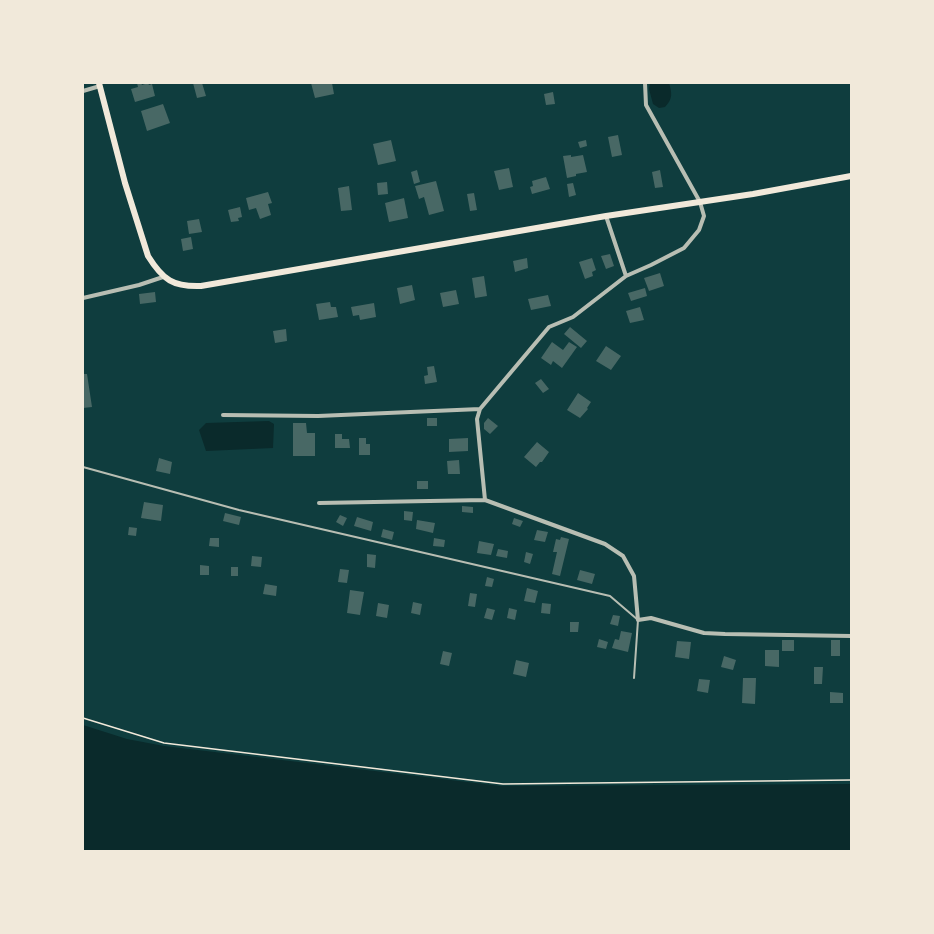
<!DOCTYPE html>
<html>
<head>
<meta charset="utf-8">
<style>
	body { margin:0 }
	#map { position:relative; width:934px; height:934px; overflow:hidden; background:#0f3d3e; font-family:"Fira Sans Condensed",sans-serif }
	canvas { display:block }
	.frame { position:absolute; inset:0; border:84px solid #f1e9da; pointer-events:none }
</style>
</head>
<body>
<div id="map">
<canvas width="934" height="934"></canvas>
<div class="frame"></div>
</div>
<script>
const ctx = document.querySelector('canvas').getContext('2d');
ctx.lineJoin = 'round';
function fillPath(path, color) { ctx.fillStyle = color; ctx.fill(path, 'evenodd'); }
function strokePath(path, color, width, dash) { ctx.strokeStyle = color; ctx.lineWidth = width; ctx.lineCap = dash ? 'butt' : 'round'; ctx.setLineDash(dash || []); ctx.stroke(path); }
fillPath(new Path2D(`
	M 650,83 L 669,83 C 672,93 673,99 665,107 L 659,108 L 653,104 L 649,89 Z
	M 269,421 L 274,424 L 273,448 L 206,451 L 199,430 L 206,423 Z
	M 83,725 L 127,739 L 164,746 L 501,786 L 851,784 L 851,851 L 83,851 Z`), '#0a2a2b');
fillPath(new Path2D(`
	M 137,83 L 141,83 L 142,85 L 148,83 L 149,85 L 152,84 L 155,96 L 135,102 L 131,89 L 138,87 Z
	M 193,83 L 202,83 L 206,96 L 197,98 Z
	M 311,83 L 332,83 L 334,94 L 315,98 Z
	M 553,92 L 555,104 L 546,105 L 544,94 Z
	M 163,104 L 170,123 L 147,131 L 141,111 Z
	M 618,135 L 622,155 L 612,157 L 608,137 Z
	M 391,140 L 396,161 L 378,165 L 373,144 Z
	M 586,140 L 587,146 L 580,148 L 578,142 Z
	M 571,155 L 571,157 L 583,155 L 587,172 L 576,174 L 576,176 L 567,178 L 563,156 Z
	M 509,168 L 513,187 L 499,190 L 494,171 Z
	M 417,170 L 420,182 L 414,184 L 411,172 Z
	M 660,170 L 663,187 L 655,188 L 652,172 Z
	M 546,177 L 550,189 L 532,194 L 530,187 L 533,186 L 532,181 Z
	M 436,181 L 444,211 L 429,215 L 424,197 L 419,199 L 415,186 Z
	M 387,182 L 388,194 L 378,195 L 377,183 Z
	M 573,183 L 576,195 L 569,197 L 567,184 Z
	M 349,186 L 352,210 L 341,211 L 338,188 Z
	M 268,192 L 272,203 L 268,204 L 271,215 L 260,219 L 256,208 L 249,210 L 246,198 Z
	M 474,193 L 477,210 L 470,211 L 467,194 Z
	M 404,198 L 408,218 L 389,222 L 385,203 Z
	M 240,207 L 242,217 L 238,218 L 239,221 L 231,222 L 228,210 Z
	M 199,219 L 202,232 L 189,234 L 187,221 Z
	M 191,237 L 193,249 L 183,251 L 181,239 Z
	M 610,254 L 614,266 L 606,269 L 601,256 Z
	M 527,258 L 528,268 L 515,272 L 513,261 Z
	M 592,258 L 596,270 L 592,272 L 593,276 L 585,279 L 579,262 Z
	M 660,273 L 664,286 L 649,291 L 644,278 Z
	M 484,276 L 487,296 L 475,298 L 472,278 Z
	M 412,285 L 415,300 L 400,304 L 397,288 Z
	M 645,288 L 647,296 L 631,301 L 628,293 Z
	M 456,290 L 459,304 L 443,307 L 440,293 Z
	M 155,292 L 156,302 L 140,304 L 139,294 Z
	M 548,295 L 551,306 L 531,310 L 528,299 Z
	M 330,302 L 331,307 L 336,307 L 338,317 L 319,320 L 316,304 Z
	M 374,303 L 376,317 L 360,320 L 359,315 L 353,316 L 351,307 Z
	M 640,307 L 644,320 L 630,323 L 626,311 Z
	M 570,327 L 587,341 L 581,348 L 564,334 Z
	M 286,329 L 287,341 L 275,343 L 273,331 Z
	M 552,342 L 563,350 L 569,342 L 577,347 L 562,368 L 553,361 L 551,365 L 541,358 Z
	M 606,346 L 621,356 L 611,370 L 596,361 Z
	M 434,366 L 437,382 L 425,384 L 424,376 L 428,375 L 427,367 Z
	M 83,374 L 87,374 L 92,407 L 83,408 Z
	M 541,379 L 549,389 L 543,393 L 535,383 Z
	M 578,393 L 591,402 L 587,408 L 588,409 L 580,418 L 567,410 Z
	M 427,418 L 437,418 L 437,426 L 427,426 Z
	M 488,418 L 498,426 L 490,434 L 484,429 L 484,423 Z
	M 293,423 L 306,423 L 307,433 L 315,433 L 315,456 L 293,456 Z
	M 335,434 L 342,434 L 342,439 L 349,439 L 350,448 L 335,448 Z
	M 359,438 L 366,438 L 366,444 L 370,444 L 370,455 L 359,455 Z
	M 468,438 L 468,451 L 449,452 L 449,439 Z
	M 537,442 L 549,452 L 542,462 L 540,462 L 536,467 L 524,457 Z
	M 159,458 L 172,462 L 170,474 L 156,471 Z
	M 459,460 L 460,474 L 448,474 L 447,461 Z
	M 417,481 L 428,481 L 428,489 L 417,489 Z
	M 144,502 L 163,505 L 161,521 L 141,518 Z
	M 462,506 L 473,507 L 473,513 L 462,512 Z
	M 404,511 L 413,512 L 412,521 L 404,520 Z
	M 225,513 L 241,517 L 239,525 L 223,521 Z
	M 340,515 L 347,518 L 343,526 L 336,522 Z
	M 357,517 L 373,522 L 371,531 L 354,526 Z
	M 514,518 L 523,521 L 520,527 L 512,524 Z
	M 417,520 L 435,523 L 433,533 L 416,529 Z
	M 129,527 L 137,528 L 136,536 L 128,535 Z
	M 383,529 L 394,532 L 392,540 L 381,537 Z
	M 537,530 L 548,532 L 545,542 L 534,540 Z
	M 561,537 L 569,539 L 560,576 L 552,574 L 557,552 L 553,552 L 556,539 L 560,540 Z
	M 210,538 L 219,538 L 219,547 L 209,546 Z
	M 434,538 L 445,540 L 444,547 L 433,546 Z
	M 479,541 L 494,544 L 491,555 L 477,553 Z
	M 498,549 L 508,551 L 507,558 L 496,556 Z
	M 526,552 L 533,554 L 530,564 L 524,562 Z
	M 367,554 L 376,555 L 375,568 L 367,567 Z
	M 252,556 L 262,557 L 261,567 L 251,566 Z
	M 200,565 L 209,566 L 209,575 L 200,575 Z
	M 231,567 L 238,567 L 238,576 L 231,576 Z
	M 340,569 L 349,570 L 347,583 L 338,582 Z
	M 580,570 L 595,574 L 592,584 L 577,580 Z
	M 487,577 L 494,579 L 492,587 L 485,586 Z
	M 265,584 L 277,586 L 276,596 L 263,594 Z
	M 527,588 L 538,591 L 535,603 L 524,601 Z
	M 350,590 L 364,592 L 360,615 L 347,613 Z
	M 470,593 L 477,594 L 475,607 L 468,606 Z
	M 413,602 L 422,604 L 420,615 L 411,613 Z
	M 378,603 L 389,605 L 387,618 L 376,616 Z
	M 542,603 L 551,604 L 550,614 L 541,613 Z
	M 487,608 L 495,610 L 492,620 L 484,618 Z
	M 509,608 L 517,610 L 515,620 L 507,618 Z
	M 613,615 L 620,616 L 618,626 L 610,624 Z
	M 570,622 L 579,622 L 578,632 L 570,632 Z
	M 621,631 L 632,633 L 628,652 L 612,648 L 615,639 L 619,640 Z
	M 599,639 L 608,642 L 606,649 L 597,647 Z
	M 782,640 L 794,640 L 794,651 L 782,651 Z
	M 831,640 L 840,640 L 840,656 L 831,656 Z
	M 677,641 L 691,642 L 689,659 L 675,657 Z
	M 765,650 L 779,650 L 779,667 L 765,666 Z
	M 443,651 L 452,653 L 449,666 L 440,664 Z
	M 724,656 L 736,660 L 733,670 L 721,667 Z
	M 516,660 L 529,663 L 526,677 L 513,674 Z
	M 814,667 L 823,667 L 822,684 L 814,684 Z
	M 743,678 L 756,678 L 755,704 L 742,703 Z
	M 699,679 L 710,680 L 708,693 L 697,691 Z
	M 830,692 L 843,693 L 843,703 L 830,703 Z`), '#486865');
strokePath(new Path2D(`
	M 83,718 L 164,743 L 503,784 L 851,780`), '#f1e9da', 1.5);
strokePath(new Path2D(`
	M 83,467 L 239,510 L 610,596 L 638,620 L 634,678`), '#b8beb3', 2);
strokePath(new Path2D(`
	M 83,91 L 100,86
	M 606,216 L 626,276
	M 83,298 L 139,285 L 163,277
	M 223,415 L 318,416 L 480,409 L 549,327 L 573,317 L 626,276 L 651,265 L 684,248 L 699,230 L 704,216 L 700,202 L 646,105 L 645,83
	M 485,500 L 605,544 L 623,556 L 634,576 L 638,620 L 651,618 L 704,633 L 725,634 L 851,636
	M 319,503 L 485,500 L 477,419 L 480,409`), '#b8beb3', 4);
strokePath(new Path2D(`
	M 99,83 L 125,183 L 148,256 C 163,280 173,287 201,286 L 606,216 L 753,194 L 851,176`), '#f1e9da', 6);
</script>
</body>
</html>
